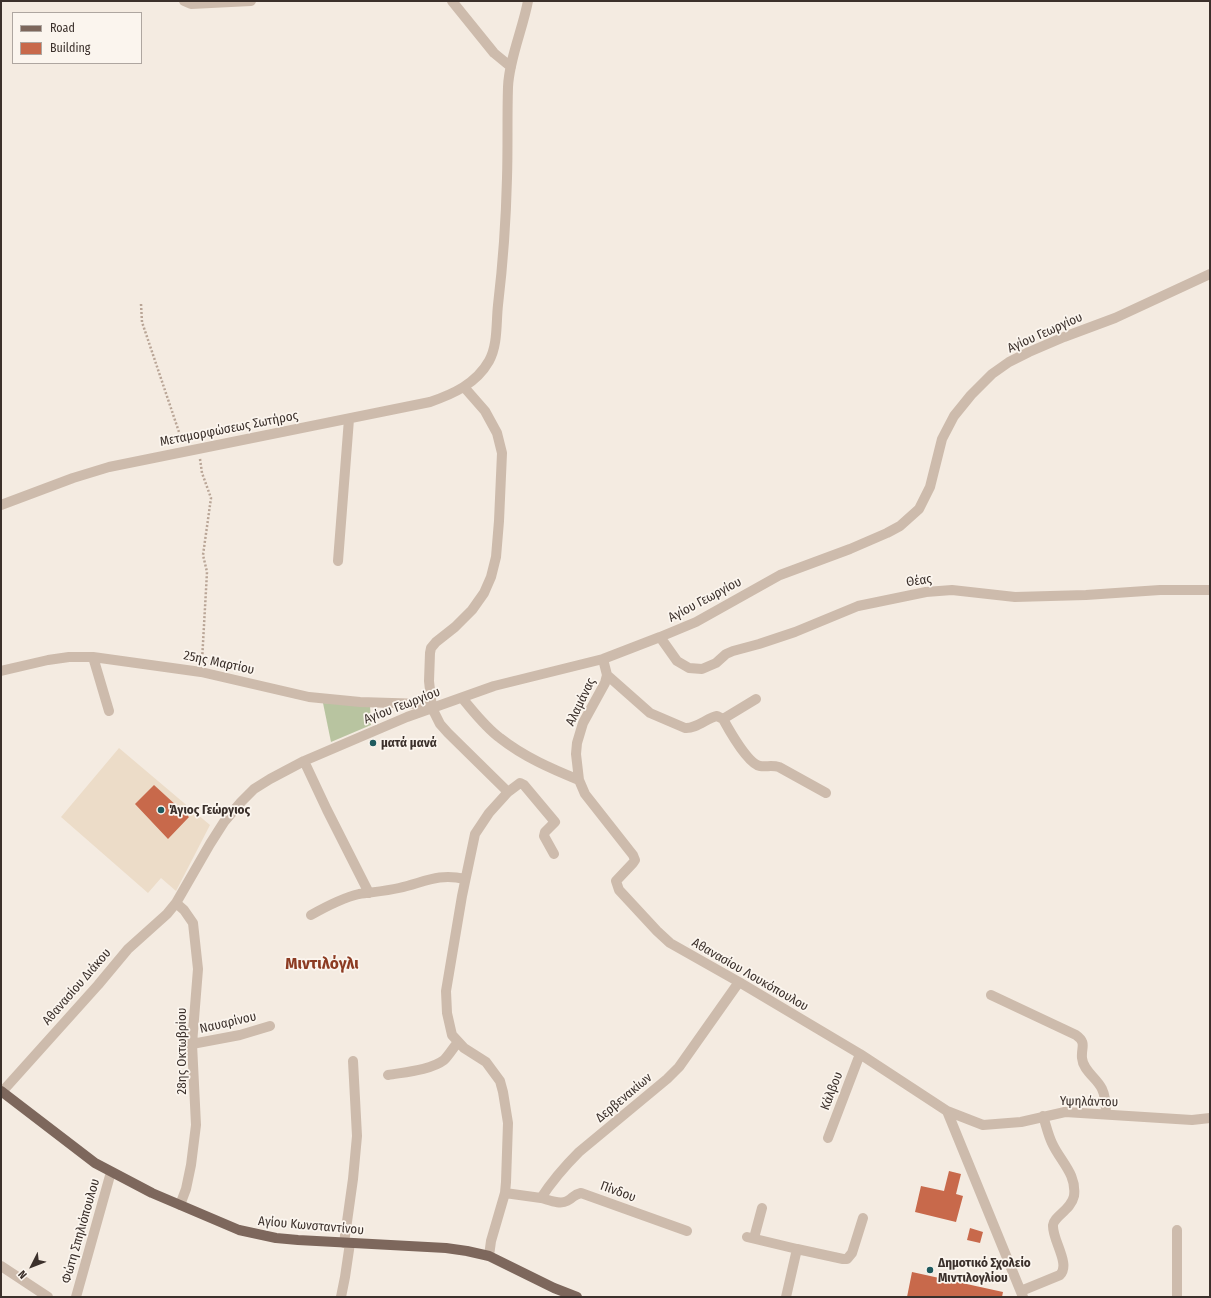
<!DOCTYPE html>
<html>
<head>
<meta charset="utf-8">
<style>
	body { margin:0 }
	#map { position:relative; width:1211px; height:1298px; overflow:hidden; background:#f4ebe1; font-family:"Fira Sans Condensed",sans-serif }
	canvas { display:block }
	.frame { position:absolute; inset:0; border:2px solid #3b302b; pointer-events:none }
	.legend { position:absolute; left:12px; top:12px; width:130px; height:52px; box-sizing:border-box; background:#fbf5ee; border:1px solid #aea6a0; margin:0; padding:5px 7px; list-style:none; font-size:12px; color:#3b302b }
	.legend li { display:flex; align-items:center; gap:8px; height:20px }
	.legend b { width:20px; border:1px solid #aea6a0 }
	.north { position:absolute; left:12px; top:1246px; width:40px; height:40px; -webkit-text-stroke:3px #fbf5ee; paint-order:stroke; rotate:228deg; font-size:11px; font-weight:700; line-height:16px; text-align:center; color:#3b302b }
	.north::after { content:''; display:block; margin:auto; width:14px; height:18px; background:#3b302b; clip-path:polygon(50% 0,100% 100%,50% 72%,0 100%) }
</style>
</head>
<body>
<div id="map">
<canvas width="1211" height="1298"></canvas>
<div class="frame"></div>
<ul class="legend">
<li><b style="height:5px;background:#7d675c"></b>Road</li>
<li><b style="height:11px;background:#c8694b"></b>Building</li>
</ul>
<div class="north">N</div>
</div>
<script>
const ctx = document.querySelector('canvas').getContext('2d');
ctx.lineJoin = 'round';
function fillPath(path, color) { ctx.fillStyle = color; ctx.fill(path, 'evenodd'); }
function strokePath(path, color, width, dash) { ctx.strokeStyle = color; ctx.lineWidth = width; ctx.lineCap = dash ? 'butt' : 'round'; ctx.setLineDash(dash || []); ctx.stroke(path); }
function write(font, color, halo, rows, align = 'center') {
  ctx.font = font + ' "Fira Sans Condensed",sans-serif'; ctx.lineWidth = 3.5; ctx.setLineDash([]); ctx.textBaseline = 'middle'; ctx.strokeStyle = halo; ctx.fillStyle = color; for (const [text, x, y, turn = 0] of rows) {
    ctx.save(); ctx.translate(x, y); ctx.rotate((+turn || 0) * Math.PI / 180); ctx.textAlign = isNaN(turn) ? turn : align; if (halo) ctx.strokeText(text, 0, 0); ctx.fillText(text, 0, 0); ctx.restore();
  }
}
fillPath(new Path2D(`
	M 323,703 L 370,705 L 371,725 L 331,742 Z`), '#b8c4a0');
fillPath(new Path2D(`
	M 119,748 L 210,825 L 176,891 L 161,878 L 148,893 L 61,817 Z`), '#ecdcc8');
fillPath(new Path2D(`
	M 154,785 L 189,817 L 168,839 L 135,804 Z
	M 949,1171 L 961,1174 L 956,1194 L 963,1196 L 956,1222 L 915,1212 L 921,1186 L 944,1191 Z
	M 970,1228 L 983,1232 L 980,1243 L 967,1240 Z
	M 912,1272 L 1003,1292 L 1002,1297 L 907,1297 Z`), '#c8694b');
strokePath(new Path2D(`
	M 141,304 L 142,322 L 182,441
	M 200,459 L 202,473 L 211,498 L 203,555 L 207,572 L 202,661`), '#b9a596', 2.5, [2, 2]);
strokePath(new Path2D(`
	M 184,1 L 191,4 L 251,1
	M 452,1 L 494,53 L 511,67
	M 464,387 L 485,411 L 497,433 L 502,453 L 499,521 L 496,557 L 491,577 L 484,593 L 472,610 L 455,627 L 436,642 L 431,648 L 430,653 L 429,681 L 432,708 L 440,724 L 448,733 L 508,792 L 520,783 L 524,785 L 555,822 L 545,832 L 544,836 L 554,854
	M 1,505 L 73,478 L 109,467 L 430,402 C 453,394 476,384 489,361 C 498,345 496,323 498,305 C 503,263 506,220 507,178 C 508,147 507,117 508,87 C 509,60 523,28 528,1
	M 338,561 L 349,419
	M 660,637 L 677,661 L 689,668 L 702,669 L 716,663 L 726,654 L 733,651 L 759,644 L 795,632 L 858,606 L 926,592 L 952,590 L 1015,597 L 1086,595 L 1160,590 L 1210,590
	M 93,657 L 109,711
	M 603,659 L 607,675 L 605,683 L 583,723 L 577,743 L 576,754 L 579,780 L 585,794 L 633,855 L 635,860 L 633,863 L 616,881 L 619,890 L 657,931 L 670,943 L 739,982 L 860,1054 L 947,1111 L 983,1125 L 1021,1122 L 1065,1112 L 1192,1120 L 1210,1118
	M 1,671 L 48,660 L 69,657 L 93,657 L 201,672 L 309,697 L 360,702 L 424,704 L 432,708
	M 607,675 L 650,713 L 685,728 C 696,729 707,718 717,716 L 723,719 L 756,699
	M 462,698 C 474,712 485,727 500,738 C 524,757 552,769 579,780
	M 723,719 C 729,730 748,764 760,766 C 766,767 772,765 779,767 L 826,793
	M 304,761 L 327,810 L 369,893
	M 176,903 L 184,910 L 193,923 L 198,969 L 192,1044 L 196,1125 L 191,1165 L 186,1189 L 180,1205
	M 311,915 C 327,906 342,898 359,894 C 373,892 386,891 399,888 C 425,882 438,873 465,879
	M 991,995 L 1076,1035 C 1087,1043 1081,1047 1082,1058 C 1083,1071 1097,1078 1102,1089 C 1106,1097 1106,1106 1106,1114
	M 192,1044 L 240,1035 L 270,1026
	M 388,1075 C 405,1072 431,1070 444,1060 C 449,1055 453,1048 458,1042
	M 1,1093 L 98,985 L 128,949 L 167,914 L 176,903 L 210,844 L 224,822 L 241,802 L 254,789 L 270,779 L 304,761 L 407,717 L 494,686 L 603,659 L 660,637 L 696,622 L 780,575 L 850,549 L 887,533 L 900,526 L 919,509 L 930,487 L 942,439 L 954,416 L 971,395 L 992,374 L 1009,362 L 1029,352 L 1064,337 L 1115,318 L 1210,274
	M 947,1111 L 1023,1297
	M 828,1138 L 860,1054
	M 505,1193 L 541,1198 C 552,1181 565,1166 579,1152 L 667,1079 L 679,1067 L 739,982
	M 541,1198 C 549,1200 560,1205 567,1201 C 574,1198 572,1195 581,1193 L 687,1231
	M 1177,1230 L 1177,1297
	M 747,1237 L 797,1249
	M 754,1238 L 762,1208
	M 344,1243 L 353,1179 L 357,1136 L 353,1061
	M 489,1256 L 491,1241 L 505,1193 L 506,1182 L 508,1123 L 503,1092 L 500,1081 L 486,1062 L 464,1048 L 452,1035 L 447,1013 L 446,991 L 462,896 L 475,834 L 489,813 L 508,792
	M 1,1266 L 48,1297
	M 1021,1291 L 1060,1275 C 1071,1264 1052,1240 1053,1225 C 1054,1216 1071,1210 1074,1196 C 1077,1174 1060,1161 1052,1143 C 1048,1135 1046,1125 1043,1116
	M 76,1297 L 111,1172
	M 341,1297 L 345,1277 L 350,1243
	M 786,1297 L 797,1249 L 843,1259 L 847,1259 L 852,1253 L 863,1218`), '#cdbbac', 10);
strokePath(new Path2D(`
	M 1,1091 L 95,1163 L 152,1193 L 239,1230 L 276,1238 L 298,1240 L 446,1248 L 467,1251 L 489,1256 L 554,1288 L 577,1297`), '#7d675c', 10);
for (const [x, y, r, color] of [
	[373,743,4,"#1f5a5e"],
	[161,810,4,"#1f5a5e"],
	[930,1270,4,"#1f5a5e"]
]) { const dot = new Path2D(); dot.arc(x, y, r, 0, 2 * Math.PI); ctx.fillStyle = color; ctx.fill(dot); strokePath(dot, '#fbf5ee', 1.5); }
write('13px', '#3b302b', '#fbf5ee', [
	["Αγίου Γεωργίου",1045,333,-24],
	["Μεταμορφώσεως Σωτήρος",229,429,-11],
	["Θέας",919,581,-8],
	["Αγίου Γεωργίου",705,600,-28],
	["25ης Μαρτίου",219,663,12],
	["Αλαμάνας",581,702,-64],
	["Αγίου Γεωργίου",402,706,-21],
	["Αθανασίου Λουκόπουλου",750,975,30],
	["Αθανασίου Διάκου",77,987,-49],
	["Ναυαρίνου",228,1023,-13],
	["28ης Οκτωβρίου",182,1051,-90],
	["Κάλβου",832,1091,-69],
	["Δερβενακίων",624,1098,-40],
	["Υψηλάντου",1089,1102,1],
	["Πίνδου",618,1192,20],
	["Αγίου Κωνσταντίνου",311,1226,5],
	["Φώτη Σπηλιόπουλου",81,1231,-74]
]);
write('bold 13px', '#3b302b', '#fbf5ee', [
	["ματά μανά",381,743],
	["Άγιος Γεώργιος",169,810],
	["Δημοτικό Σχολείο",938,1263],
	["Μιντιλογλίου",938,1278]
], 'left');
write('bold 17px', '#8c3b22', '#fbf5ee', [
	["Μιντιλόγλι",322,964]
]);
</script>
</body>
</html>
